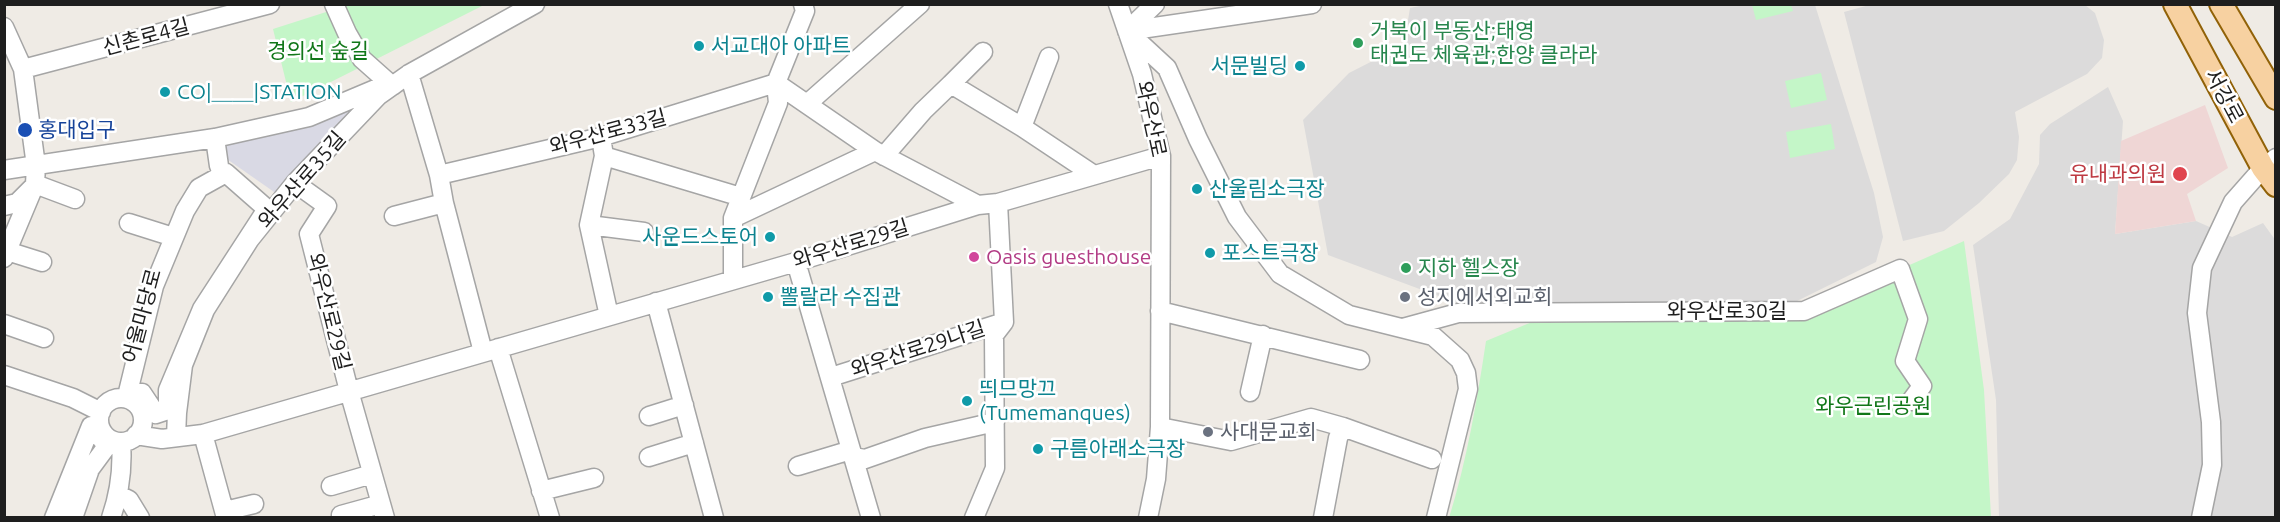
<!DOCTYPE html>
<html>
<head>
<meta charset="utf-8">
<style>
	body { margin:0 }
	#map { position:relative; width:2280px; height:522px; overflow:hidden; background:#efebe5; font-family:Ubuntu,sans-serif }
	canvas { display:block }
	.frame { position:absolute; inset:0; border:6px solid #1e1e1e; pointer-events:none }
</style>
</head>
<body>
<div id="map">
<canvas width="2280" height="522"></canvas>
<div class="frame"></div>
</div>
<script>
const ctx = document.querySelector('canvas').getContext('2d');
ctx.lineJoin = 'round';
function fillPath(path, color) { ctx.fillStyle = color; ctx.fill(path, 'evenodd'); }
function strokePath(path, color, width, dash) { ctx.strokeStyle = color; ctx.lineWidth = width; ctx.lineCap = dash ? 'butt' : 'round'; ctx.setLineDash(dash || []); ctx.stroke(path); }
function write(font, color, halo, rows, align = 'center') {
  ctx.font = font + ' Ubuntu,"Noto Sans KR",sans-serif'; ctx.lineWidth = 5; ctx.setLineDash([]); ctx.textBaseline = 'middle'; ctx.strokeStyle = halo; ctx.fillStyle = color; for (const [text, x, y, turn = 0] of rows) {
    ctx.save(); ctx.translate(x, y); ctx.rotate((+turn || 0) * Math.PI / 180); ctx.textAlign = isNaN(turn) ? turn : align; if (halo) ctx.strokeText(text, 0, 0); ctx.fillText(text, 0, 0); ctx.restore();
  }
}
fillPath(new Path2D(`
	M 1430,4 L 1815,5 L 1874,193 L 1883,237 L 1876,262 L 1797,301 L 1460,304 L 1328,255 L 1303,120 L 1349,73 L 1404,45 L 1410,8 Z
	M 1873,4 L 2085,5 L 2095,13 L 2104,40 L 2102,58 L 2087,74 L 2015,112 L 2019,137 L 2017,160 L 2009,174 L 1979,203 L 1944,231 L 1903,241 L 1844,12 Z
	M 2108,87 L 2123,121 L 2115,234 L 2196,221 L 2232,237 L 2263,223 L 2276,241 L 2275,517 L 1999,517 L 1996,400 L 1973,245 L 2010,219 L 2039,164 L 2040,135 L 2050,124 Z`), '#dcdbdb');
fillPath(new Path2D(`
	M 2205,105 L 2228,168 L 2187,194 L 2196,221 L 2115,234 L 2121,141 Z`), '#efd6d5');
fillPath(new Path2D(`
	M 348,5 L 484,5 L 291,102 L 273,29 Z
	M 1752,5 L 1791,5 L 1793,11 L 1756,20 Z
	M 1821,73 L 1827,100 L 1791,108 L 1785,81 Z
	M 1831,124 L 1835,149 L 1790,158 L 1786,132 Z
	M 1964,241 L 1984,390 L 1991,517 L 1449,518 C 1467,460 1477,401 1486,341 L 1544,317 L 1803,316 L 1905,267 Z`), '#c4f6c8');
fillPath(new Path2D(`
	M 356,102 L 361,107 L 277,194 L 224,157 L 223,142 Z`), '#d9d9e4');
const minor = new Path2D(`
	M 334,4 L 347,33 L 362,59 L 389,83 L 394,85
	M 1118,4 L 1142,74 L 1161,156 L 1160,427 L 1156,479 L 1148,518
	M 4,27 L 23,69 L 36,166 L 35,184 L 4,258
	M 1127,31 L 1167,68 L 1198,139 L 1237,217 L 1280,274 L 1349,315 L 1433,336 L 1460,360 L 1466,373 L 1468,389 L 1436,518
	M 1127,31 L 1312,4
	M 1127,31 L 1155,4
	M 23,69 L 270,4
	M 409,74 L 439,175 L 444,203 L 483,352
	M 951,84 L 983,52
	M 807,104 L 920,4
	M 1022,127 L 1049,57
	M 601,137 L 604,156 L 589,225 L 609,316
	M 215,138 L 219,166
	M 604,156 L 741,197
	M 884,156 L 923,111 L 951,84 L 1022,127 L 1094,175
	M 4,170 L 215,138 L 309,117 L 385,85
	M 226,173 L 267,209 L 202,309 L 168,390 L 168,410 L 156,414 L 142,393 L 128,392 L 154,286 L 185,211 L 199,188 Z
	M 439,175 L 601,137 L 776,83 L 875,151 L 978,205
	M 295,183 L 327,206 L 309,234 L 349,391 L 385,518
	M 35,184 L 75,199
	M 4,206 L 17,203 L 32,188
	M 394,216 L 444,203
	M 733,218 L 875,151
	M 129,223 L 167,235
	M 589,225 L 644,232
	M 7,251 L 42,262
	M 796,262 L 871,518
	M 733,280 L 733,218 L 778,103 L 776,83 L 805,11 L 803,4
	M 656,302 L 714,518
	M 1160,311 L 1360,360
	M 4,324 L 44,338
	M 1403,328 L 1458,313 L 1804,311 L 1900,269 L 1918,319 L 1905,361 L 1922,386 L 1911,401
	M 498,348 L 550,518
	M 4,375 L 73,398 L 101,412
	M 831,377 L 1004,322
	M 1250,392 L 1263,335
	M99 420a22 22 0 1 1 44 0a22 22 0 1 1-44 0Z
	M 649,416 L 684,405
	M 1160,427 L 1231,441 L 1311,418 L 1343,427 L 1432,459
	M 203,434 L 226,518
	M 136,435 L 162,439 L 203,434 L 796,262 L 978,205 L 998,203 L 1161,156
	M 176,437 L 177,413 L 183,365 L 205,310 L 250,239 L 295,183 L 378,96 L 409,74 L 535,4
	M 649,457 L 694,443
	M 853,457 L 865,459 L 925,438 L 995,422
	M 798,466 L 851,450
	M 331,486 L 372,474
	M 541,491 L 594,478
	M 119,495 L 129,500 L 140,518
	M 225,511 L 254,504
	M 341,515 L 381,504
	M 54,518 L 91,426 L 107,446 L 90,469 L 73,518
	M 111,518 C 120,492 123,469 121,442
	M 974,518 L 995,468 L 994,335 L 1004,322 L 998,203
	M 1323,518 L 1338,438 L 1343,427
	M 2201,518 L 2212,465 L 2211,422 L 2197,313 L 2202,268 L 2233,202 L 2263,168 L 2276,158`);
const major = new Path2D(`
	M 2175,4 L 2263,168 L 2276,185
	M 2221,4 L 2276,98`);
strokePath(minor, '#a5a5a5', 21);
strokePath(major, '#916208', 26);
strokePath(minor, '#fff', 18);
strokePath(major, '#f7d1a1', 22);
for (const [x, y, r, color] of [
	[1358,43,6,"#2e9e5b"],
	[699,46,6,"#0f9aa8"],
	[1300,66,6,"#0f9aa8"],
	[165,92,6,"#0f9aa8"],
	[25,130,8,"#1a4fb4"],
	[2180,174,8,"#e0444e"],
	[1197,189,6,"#0f9aa8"],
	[770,237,6,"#0f9aa8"],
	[1210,253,6,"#0f9aa8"],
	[974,257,6,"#d1479c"],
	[1406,268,6,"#2e9e5b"],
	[768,297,6,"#0f9aa8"],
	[1405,297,6,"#6b7280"],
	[967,401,6,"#0f9aa8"],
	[1208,432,6,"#6b7280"],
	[1038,449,6,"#0f9aa8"]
]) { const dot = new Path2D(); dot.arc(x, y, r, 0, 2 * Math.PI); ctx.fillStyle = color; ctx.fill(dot); strokePath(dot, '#fff', 2); }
write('21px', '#27864d', '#fff', [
	["거북이 부동산;태영",1370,31],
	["태권도 체육관;한양 클라라",1370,55],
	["지하 헬스장",1418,268]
], 'left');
write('21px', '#1e1e1e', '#fff', [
	["신촌로4길",146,37,-15],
	["서강로",2224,96,62],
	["와우산로",1151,119,78],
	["와우산로33길",608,132,-15],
	["와우산로35길",302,180,-49],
	["와우산로29길",851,244,-17],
	["와우산로30길",1727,311],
	["와우산로29길",329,312,76],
	["어울마당로",142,316,-75],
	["와우산로29나길",918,349,-18]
]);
write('21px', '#0d838f', '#fff', [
	["서교대아 아파트",711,46],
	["서문빌딩",1288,66,"right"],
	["CO|＿＿|STATION",177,92],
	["산울림소극장",1209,189],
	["사운드스토어",758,237,"right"],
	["포스트극장",1222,253],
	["뽈랄라 수집관",780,297],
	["띄므망끄",979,389],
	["(Tumemanques)",979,413],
	["구름아래소극장",1050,449]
], 'left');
write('21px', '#117719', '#fff', [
	["경의선 숲길",318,51],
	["와우근린공원",1873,406]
]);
write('21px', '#164399', '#fff', [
	["홍대입구",38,130]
], 'left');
write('21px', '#be3a42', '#fff', [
	["유내과의원",2166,174]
], 'right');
write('21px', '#b23c85', '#fff', [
	["Oasis guesthouse",986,257]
], 'left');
write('21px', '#5b616d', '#fff', [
	["성지에서외교회",1417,297],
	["사대문교회",1220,432]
], 'left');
</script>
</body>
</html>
